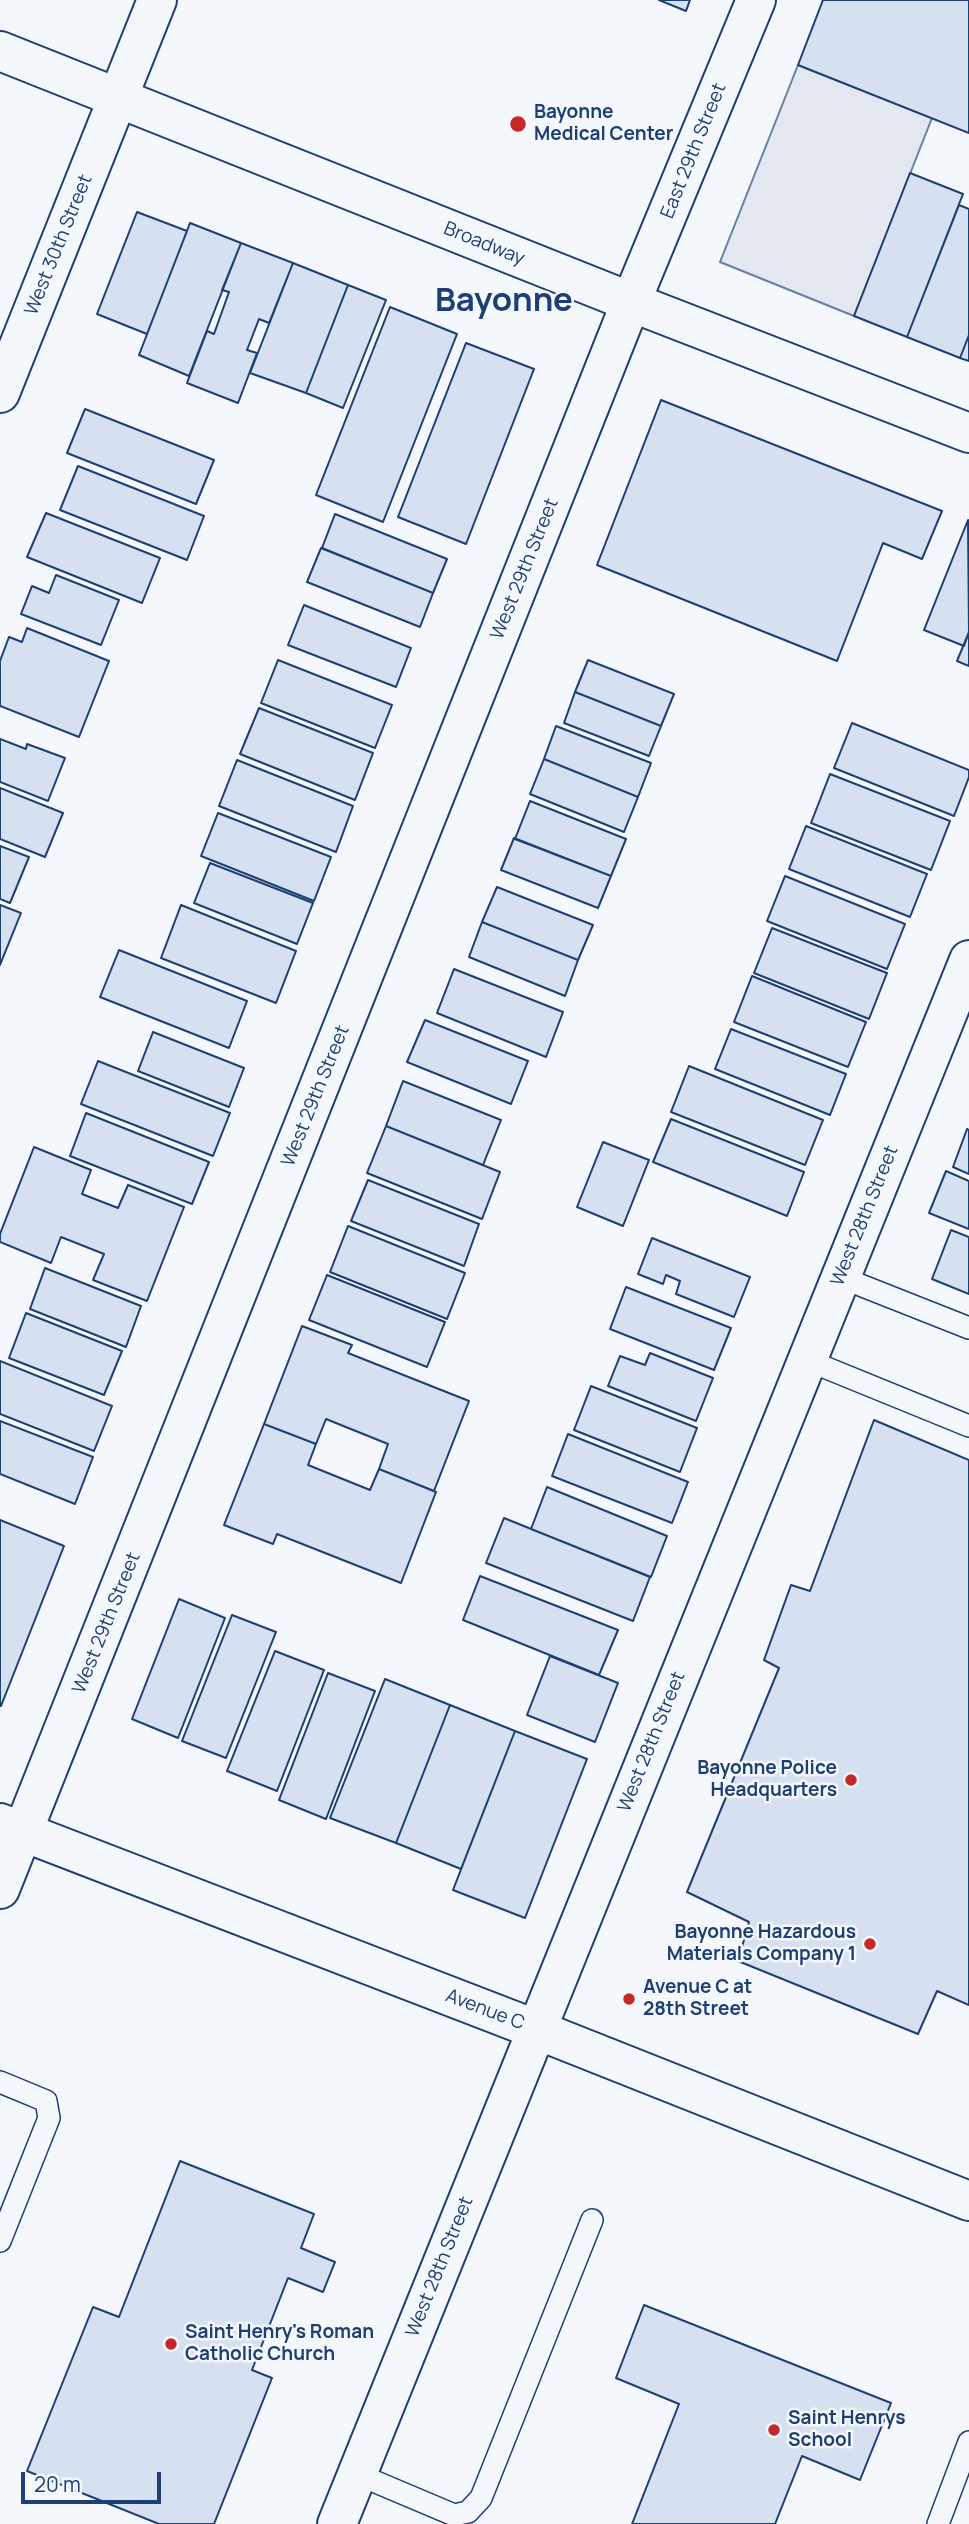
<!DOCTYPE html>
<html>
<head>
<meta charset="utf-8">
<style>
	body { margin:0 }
	#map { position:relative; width:969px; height:2524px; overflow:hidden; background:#f4f7fb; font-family:Manrope,sans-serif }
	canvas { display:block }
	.scale { position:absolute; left:21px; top:2472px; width:140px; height:32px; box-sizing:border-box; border:4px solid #1d3f73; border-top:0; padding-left:9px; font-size:21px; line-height:24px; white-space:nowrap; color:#1d3f73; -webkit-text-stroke:5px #f4f7fb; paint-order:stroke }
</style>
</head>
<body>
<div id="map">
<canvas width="969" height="2524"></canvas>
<div class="scale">20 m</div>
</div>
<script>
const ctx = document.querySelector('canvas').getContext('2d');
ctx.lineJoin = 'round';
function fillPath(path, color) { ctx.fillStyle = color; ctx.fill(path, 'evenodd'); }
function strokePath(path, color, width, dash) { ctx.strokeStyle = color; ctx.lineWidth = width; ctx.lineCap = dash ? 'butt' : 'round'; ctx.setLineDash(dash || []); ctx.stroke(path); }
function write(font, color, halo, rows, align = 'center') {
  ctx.font = font + ' Manrope,sans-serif'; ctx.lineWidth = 5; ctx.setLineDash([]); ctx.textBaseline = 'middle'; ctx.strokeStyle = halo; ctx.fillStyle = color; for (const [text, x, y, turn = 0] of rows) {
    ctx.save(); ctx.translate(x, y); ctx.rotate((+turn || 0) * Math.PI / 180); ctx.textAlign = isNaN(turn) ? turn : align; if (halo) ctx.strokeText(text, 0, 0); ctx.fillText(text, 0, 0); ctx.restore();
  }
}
const parking = new Path2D(`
	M 798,65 L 932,118 L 854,316 L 720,262 Z`);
fillPath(parking, '#e3e8f0');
strokePath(parking, '#687fa3', 2);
const building = new Path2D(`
	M 659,0 L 690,0 L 686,11 Z
	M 823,0 L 969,0 L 969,133 L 798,65 Z
	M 910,173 L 963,194 L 907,337 L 854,316 Z
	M 959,205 L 969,209 L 969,335 L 960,358 L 907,337 Z
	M 137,212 L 187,231 L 147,334 L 97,314 Z
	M 190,223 L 241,243 L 189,376 L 139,355 Z
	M 241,243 L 293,263 L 269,323 L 259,319 L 247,350 L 257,353 L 238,403 L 187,383 L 207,331 L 214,334 L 229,292 L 222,290 Z
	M 293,263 L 348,285 L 306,393 L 250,373 Z
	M 348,285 L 386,300 L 343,408 L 306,393 Z
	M 390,307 L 457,334 L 383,522 L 316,495 Z
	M 969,335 L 969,361 L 960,358 Z
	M 466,343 L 534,369 L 466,544 L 398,517 Z
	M 661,400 L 942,511 L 922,559 L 883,543 L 837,661 L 597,565 Z
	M 85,409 L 214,460 L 196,504 L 67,453 Z
	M 78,466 L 204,516 L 187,560 L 60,510 Z
	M 46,513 L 160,558 L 142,603 L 27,557 Z
	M 335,514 L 447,559 L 433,593 L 322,548 Z
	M 968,520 L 969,632 L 964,646 L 924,630 Z
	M 321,548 L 433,593 L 420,627 L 307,582 Z
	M 56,575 L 119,600 L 101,645 L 21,614 L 32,586 L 49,593 Z
	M 304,605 L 411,648 L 396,687 L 288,645 Z
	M 27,628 L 109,661 L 79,737 L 0,706 L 0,661 L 9,637 L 22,642 Z
	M 969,632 L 969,666 L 957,661 Z
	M 278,660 L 392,705 L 375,748 L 261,703 Z
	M 588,660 L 674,694 L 661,726 L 575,692 Z
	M 575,692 L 661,726 L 649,756 L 564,723 Z
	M 259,708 L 373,753 L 355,800 L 240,754 Z
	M 852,723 L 969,770 L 969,777 L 954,816 L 834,768 Z
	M 556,726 L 651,763 L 638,797 L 544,759 Z
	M 0,739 L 26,749 L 27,744 L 65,758 L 48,801 L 0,782 Z
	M 544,759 L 638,797 L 624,832 L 530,794 Z
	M 237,760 L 353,806 L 336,852 L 219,806 Z
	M 830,774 L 950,821 L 931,870 L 811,823 Z
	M 0,788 L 63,813 L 45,857 L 0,839 Z
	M 530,801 L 626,839 L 611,876 L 515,839 Z
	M 218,813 L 331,857 L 314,901 L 201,856 Z
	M 806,826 L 927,874 L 910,917 L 789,869 Z
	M 514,838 L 611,876 L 598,908 L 501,870 Z
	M 0,846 L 29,857 L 10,903 L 0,899 Z
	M 210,863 L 313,903 L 297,944 L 194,903 Z
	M 785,876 L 905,924 L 887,969 L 767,921 Z
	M 497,887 L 593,925 L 578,960 L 482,922 Z
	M 0,905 L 21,913 L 0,965 Z
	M 181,905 L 296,951 L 276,1003 L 161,958 Z
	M 482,922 L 578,960 L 565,996 L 469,957 Z
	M 772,928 L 887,973 L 869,1019 L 754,973 Z
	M 119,950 L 247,1001 L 229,1048 L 100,997 Z
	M 454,969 L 563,1012 L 546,1057 L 437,1013 Z
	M 752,976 L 866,1022 L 848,1067 L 734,1022 Z
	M 425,1020 L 528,1061 L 511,1104 L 407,1062 Z
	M 731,1029 L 846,1074 L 830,1115 L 715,1069 Z
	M 153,1032 L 244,1068 L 229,1107 L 138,1071 Z
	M 98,1061 L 230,1113 L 213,1156 L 81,1104 Z
	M 689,1066 L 823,1120 L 805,1165 L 671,1112 Z
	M 403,1081 L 501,1120 L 483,1165 L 386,1126 Z
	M 86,1113 L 209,1162 L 192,1204 L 70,1156 Z
	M 671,1119 L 804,1172 L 787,1216 L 653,1162 Z
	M 386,1126 L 500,1172 L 482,1219 L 367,1173 Z
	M 967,1129 L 969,1130 L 969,1174 L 953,1167 Z
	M 603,1142 L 649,1160 L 623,1226 L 577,1207 Z
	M 34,1147 L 91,1170 L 82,1194 L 118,1208 L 128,1185 L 184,1207 L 147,1301 L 93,1280 L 104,1254 L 61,1237 L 51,1263 L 0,1242 L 0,1234 Z
	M 946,1171 L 969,1181 L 969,1229 L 929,1213 Z
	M 368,1180 L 479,1224 L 464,1266 L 351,1221 Z
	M 348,1226 L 465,1273 L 447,1319 L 330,1272 Z
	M 951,1230 L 969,1237 L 969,1294 L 932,1279 Z
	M 652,1238 L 750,1277 L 734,1317 L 676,1294 L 680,1281 L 666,1275 L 663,1284 L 638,1274 Z
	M 45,1268 L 141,1306 L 126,1347 L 30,1309 Z
	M 327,1275 L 445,1322 L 427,1367 L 309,1320 Z
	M 626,1287 L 731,1328 L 714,1370 L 610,1329 Z
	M 26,1313 L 122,1351 L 104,1395 L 9,1358 Z
	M 302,1326 L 352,1345 L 348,1353 L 469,1401 L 434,1491 L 379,1469 L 388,1444 L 326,1419 L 316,1444 L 264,1424 Z
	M 650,1353 L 713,1378 L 696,1421 L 608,1386 L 620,1356 L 645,1365 Z
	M 0,1361 L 112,1406 L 94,1451 L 0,1414 Z
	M 591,1386 L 697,1428 L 680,1472 L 574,1430 Z
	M 874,1420 L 969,1460 L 969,2005 L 937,1991 L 918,2034 L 738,1961 L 749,1922 L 687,1892 L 779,1668 L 764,1660 L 791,1585 L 810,1591 Z
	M 0,1421 L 93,1457 L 75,1504 L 0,1474 Z
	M 264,1424 L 316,1444 L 308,1465 L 370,1490 L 379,1469 L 436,1492 L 401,1583 L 277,1534 L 273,1544 L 224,1525 Z
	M 568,1434 L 688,1482 L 672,1523 L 552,1476 Z
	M 547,1487 L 667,1536 L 651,1577 L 531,1529 Z
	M 504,1518 L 650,1577 L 633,1621 L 486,1563 Z
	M 0,1520 L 64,1546 L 1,1706 L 0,1706 Z
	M 480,1576 L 618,1630 L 599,1675 L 463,1620 Z
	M 179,1599 L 225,1618 L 178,1738 L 132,1719 Z
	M 232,1615 L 276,1632 L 226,1758 L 182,1741 Z
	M 275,1651 L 324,1670 L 277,1791 L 227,1771 Z
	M 550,1656 L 618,1683 L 595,1742 L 527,1715 Z
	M 328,1673 L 375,1691 L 326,1819 L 279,1800 Z
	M 385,1679 L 450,1705 L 396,1843 L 330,1818 Z
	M 450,1705 L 515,1731 L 461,1869 L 396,1843 Z
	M 515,1731 L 587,1759 L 525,1918 L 453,1890 Z
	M 180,2161 L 314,2214 L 301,2248 L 335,2262 L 323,2292 L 288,2278 L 252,2370 L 272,2378 L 214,2524 L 159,2524 L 27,2471 L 93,2307 L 119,2317 Z
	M 644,2305 L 891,2403 L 860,2480 L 802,2456 L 775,2524 L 632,2524 L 679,2404 L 616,2378 Z`);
fillPath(building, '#d5e0f0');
strokePath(building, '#1d3f73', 2);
const lane = new Path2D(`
	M 840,1277 L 969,1328
	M 807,1360 L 969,1426
	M 0,2082 L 46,2101 L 49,2118 L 0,2241
	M 357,2474 L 454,2515 L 468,2512 L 481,2498 L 592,2220
	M 938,2524 L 969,2442`);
const street = new Path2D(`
	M 0,1889 L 631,302 L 756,0
	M 337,2524 L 969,960`);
const secondary = new Path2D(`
	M 0,51 L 631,302 L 969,433
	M 0,393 L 157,0
	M 0,1823 L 535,2029 L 969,2201`);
strokePath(lane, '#1d3f73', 24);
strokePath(street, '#1d3f73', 42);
strokePath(secondary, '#1d3f73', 42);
strokePath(lane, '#f4f7fb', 21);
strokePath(street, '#f4f7fb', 38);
strokePath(secondary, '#f4f7fb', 38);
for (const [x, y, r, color] of [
	[518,124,9,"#c62828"],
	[851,1780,7,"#c62828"],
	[870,1944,7,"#c62828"],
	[629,1999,7,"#c62828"],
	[171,2344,7,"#c62828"],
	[774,2430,7,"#c62828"]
]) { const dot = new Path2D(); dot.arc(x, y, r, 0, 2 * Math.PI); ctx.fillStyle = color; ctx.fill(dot); strokePath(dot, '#f4f7fb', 2.5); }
write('bold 19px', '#1d3f73', '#f4f7fb', [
	["Bayonne",534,113],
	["Medical Center",534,135],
	["Bayonne Police",837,1769,"right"],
	["Headquarters",837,1791,"right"],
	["Bayonne Hazardous",856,1933,"right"],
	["Materials Company 1",856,1955,"right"],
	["Avenue C at",643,1988],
	["28th Street",643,2010],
	["Saint Henry's Roman",185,2333],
	["Catholic Church",185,2355],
	["Saint Henrys",788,2419],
	["School",788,2441]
], 'left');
write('19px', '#1d3f73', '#f4f7fb', [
	["East 29th Street",694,151,-68],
	["Broadway",484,244,22],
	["West 30th Street",59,245,-68],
	["West 29th Street",525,569,-68],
	["West 29th Street",316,1096,-68],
	["West 28th Street",865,1216,-68],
	["West 29th Street",107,1623,-68],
	["West 28th Street",652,1742,-68],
	["Avenue C",485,2010,21],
	["West 28th Street",440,2267,-68]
]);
write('bold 33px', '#1d3f73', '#f4f7fb', [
	["Bayonne",504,302]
]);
</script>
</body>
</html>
